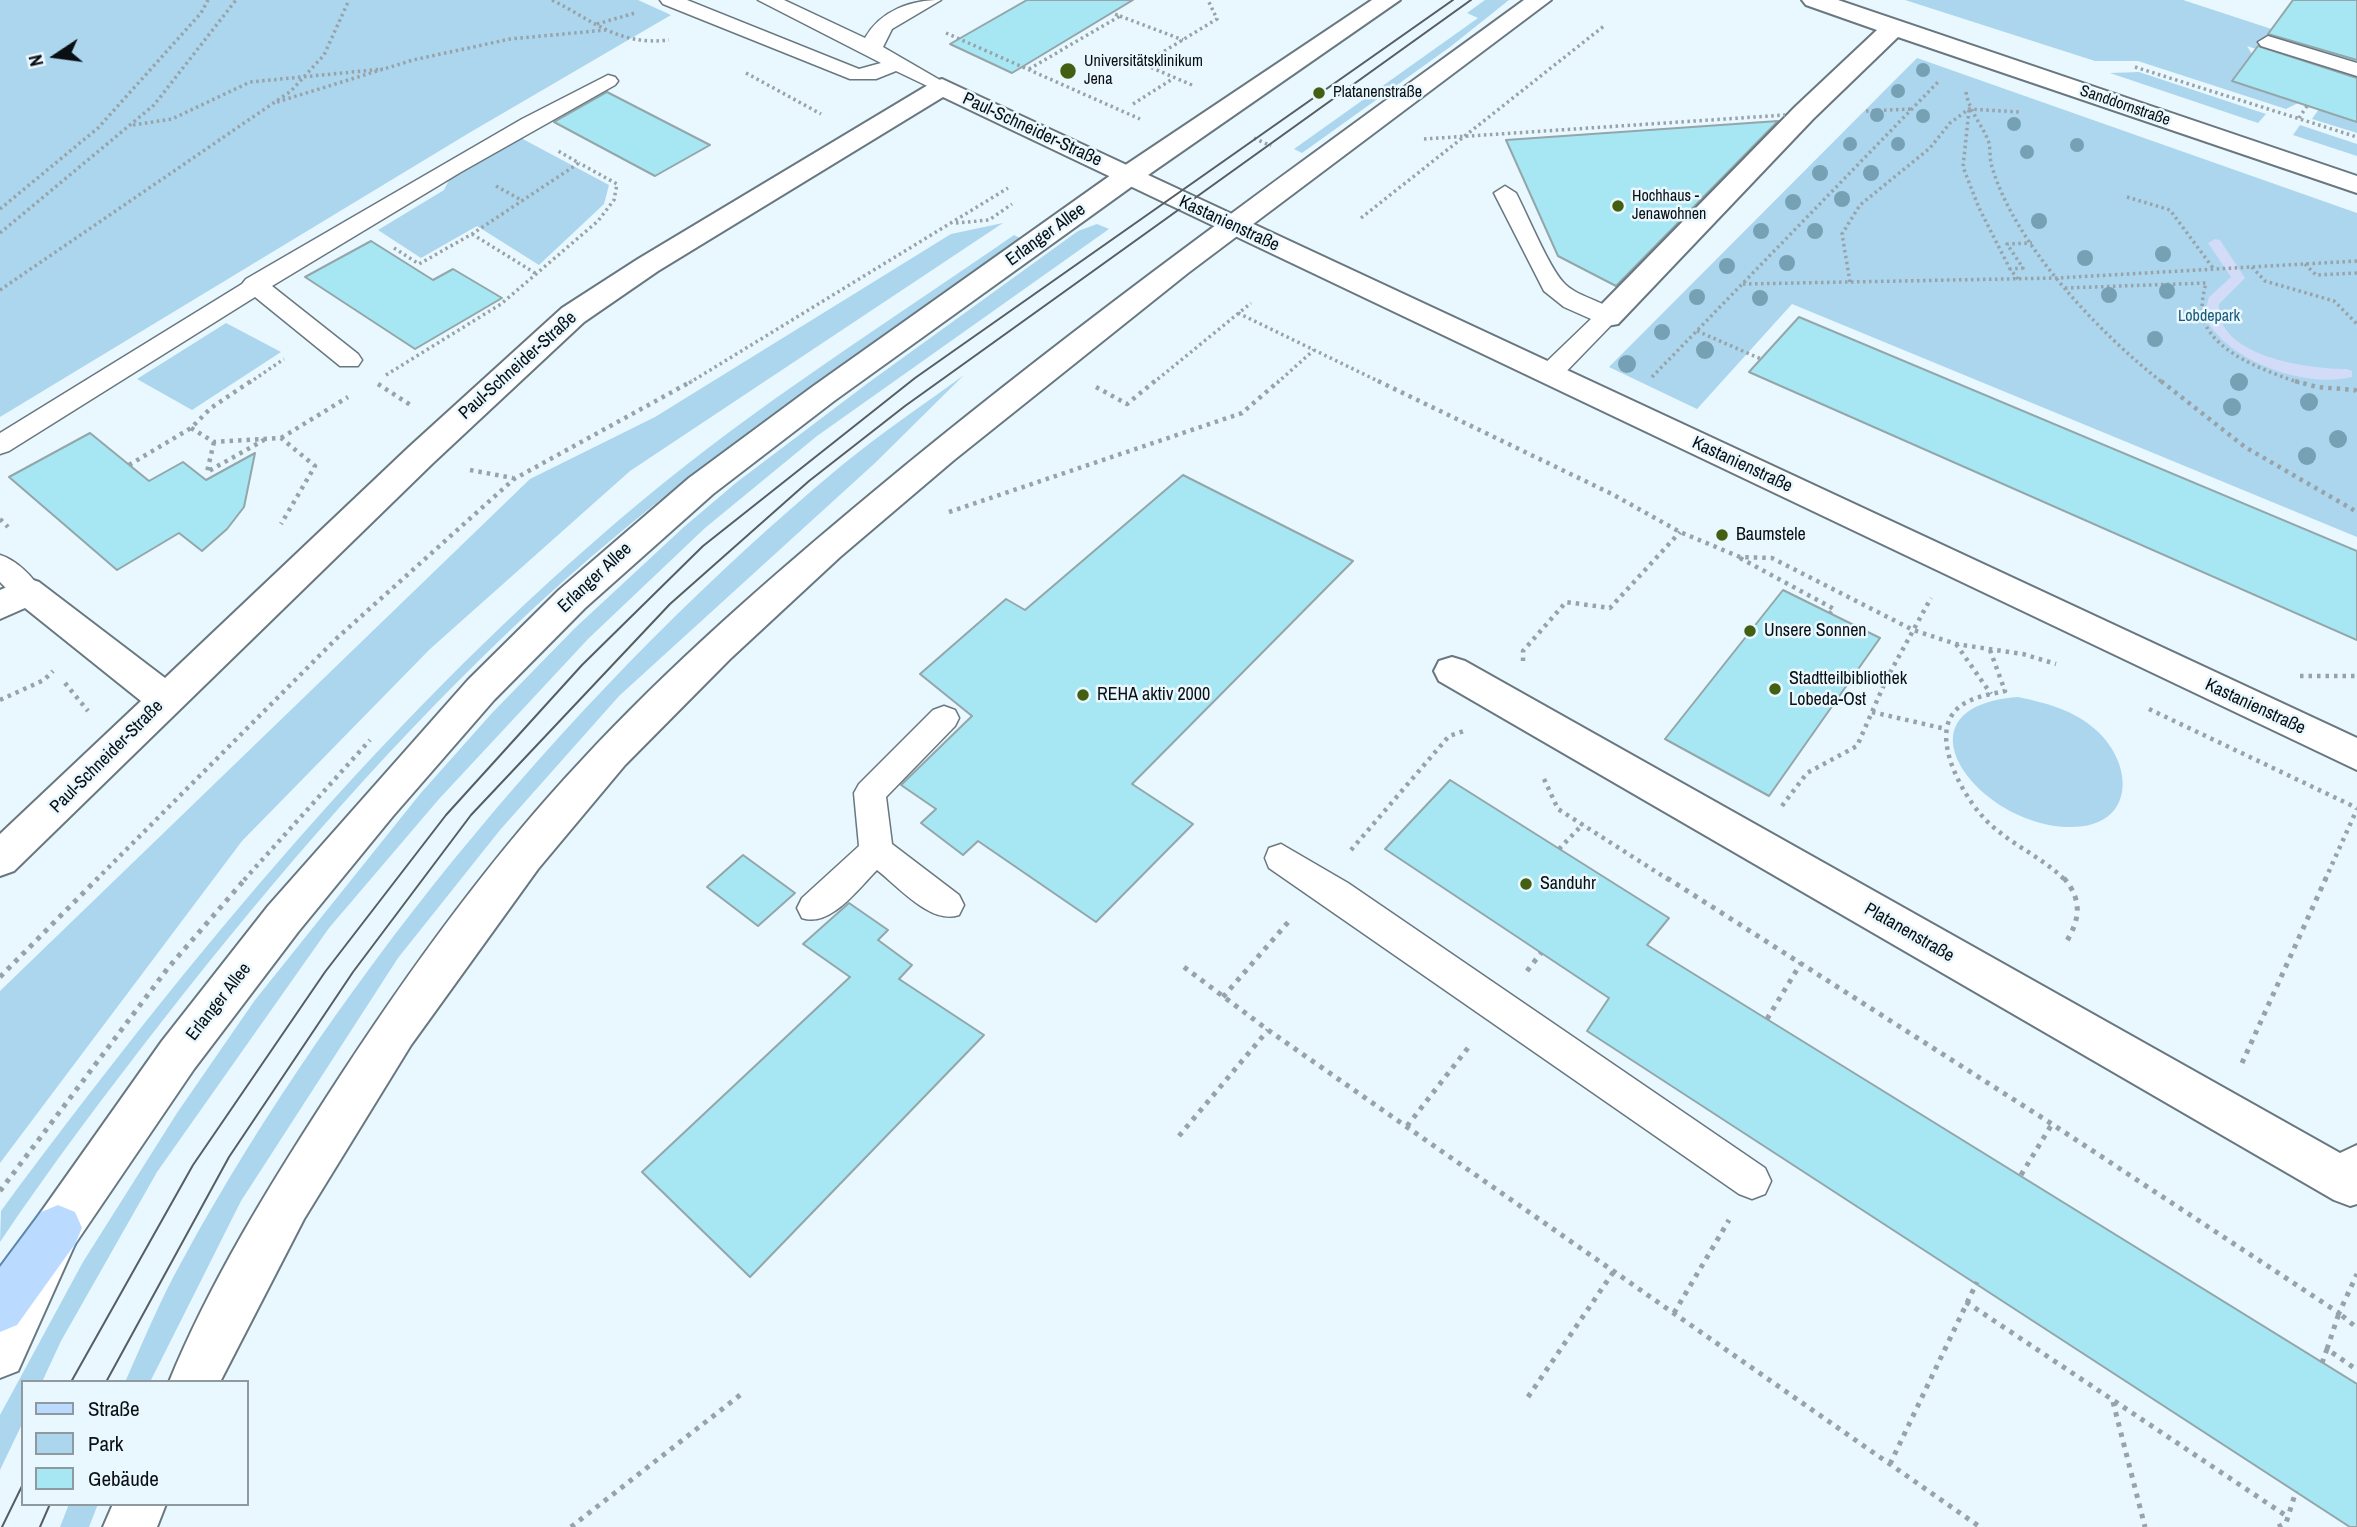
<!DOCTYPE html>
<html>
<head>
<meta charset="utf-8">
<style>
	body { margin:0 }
	#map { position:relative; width:2357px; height:1527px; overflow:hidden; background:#e9f7fe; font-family:"Archivo Narrow",sans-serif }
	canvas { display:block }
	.legend { position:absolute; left:21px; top:1380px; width:228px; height:126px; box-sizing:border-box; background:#e9f7fe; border:2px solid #8f9aa0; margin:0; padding:9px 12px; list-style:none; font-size:21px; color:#090f12 }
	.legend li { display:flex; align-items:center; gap:14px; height:35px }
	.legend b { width:35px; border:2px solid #8f9aa0 }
	.north { position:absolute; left:21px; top:21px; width:70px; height:70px; -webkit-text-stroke:5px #e9f7fe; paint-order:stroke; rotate:257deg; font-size:19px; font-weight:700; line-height:28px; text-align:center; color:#090f12 }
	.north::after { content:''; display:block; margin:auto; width:24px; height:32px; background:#090f12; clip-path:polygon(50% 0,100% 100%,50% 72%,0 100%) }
</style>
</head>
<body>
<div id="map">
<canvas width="2357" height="1527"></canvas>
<ul class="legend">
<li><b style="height:9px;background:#badbff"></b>Straße</li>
<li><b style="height:19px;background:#abd6ed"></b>Park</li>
<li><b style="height:19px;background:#a7e7f3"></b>Gebäude</li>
</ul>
<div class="north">N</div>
</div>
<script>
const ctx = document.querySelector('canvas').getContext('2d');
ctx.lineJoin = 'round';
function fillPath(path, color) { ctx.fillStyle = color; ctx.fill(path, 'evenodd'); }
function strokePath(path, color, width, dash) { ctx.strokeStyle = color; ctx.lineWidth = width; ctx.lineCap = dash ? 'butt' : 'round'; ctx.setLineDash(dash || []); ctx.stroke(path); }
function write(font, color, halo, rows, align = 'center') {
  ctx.font = font + ' "Archivo Narrow",sans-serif'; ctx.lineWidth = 5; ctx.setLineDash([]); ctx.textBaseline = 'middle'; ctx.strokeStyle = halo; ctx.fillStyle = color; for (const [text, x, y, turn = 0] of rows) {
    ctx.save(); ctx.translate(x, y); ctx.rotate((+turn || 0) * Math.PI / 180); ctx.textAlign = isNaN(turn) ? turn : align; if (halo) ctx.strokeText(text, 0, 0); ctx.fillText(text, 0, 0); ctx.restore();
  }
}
fillPath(new Path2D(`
	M 0,0 L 638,0 L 671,15 L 469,133 L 0,417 Z
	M 1485,0 L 1509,0 L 1450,47 L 1302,153 L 1294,149 L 1478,18 L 1467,13 Z
	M 1905,0 L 2183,0 L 2357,57 L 2357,83 L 2247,46 L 2252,54 L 2233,81 L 2298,103 L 2286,109 L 2138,61 L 2095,61 Z
	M 1917,58 L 2357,213 L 2357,537 L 1792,304 L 1697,409 L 1609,367 Z
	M 2139,72 L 2266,114 L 2258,123 L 2110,73 Z
	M 2319,109 L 2357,122 L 2357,133 L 2312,119 Z
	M 2300,125 L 2357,144 L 2357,156 L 2293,135 Z
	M 519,137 L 609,185 L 604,204 L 539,265 L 477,226 L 421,258 L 378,230 L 444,190 L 449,180 Z
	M 1003,223 L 630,471 L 430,649 L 242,841 L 0,1163 L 0,991 L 530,479 L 655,417 L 951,234 Z
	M 1097,224 L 1109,229 L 817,436 L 705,528 L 588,639 L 439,799 L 329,928 L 157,1172 L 61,1341 L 42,1382 L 23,1382 L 23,1422 L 0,1470 L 0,1415 L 83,1262 L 177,1113 L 255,1000 L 420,794 L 492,713 L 575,628 L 685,526 L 737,482 L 868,383 L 1078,231 Z
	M 1014,235 L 1020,238 C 856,357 685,468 536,606 C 400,732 277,874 163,1020 C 107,1092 51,1166 0,1242 L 1,1211 C 190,956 393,709 638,504 C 756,405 887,323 1014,235 Z
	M 226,323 L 281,352 L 192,410 L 137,379 Z
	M 964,375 L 875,463 L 619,696 L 500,830 L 398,958 L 241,1201 L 150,1382 L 125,1382 C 143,1342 160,1300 182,1261 C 342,968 584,680 841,466 C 880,434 923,405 964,375 Z
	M 2018,697 C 2046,703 2074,710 2096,730 C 2135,765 2135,827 2071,827 C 1978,827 1888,707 2018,697 Z
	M 69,1504 L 98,1504 L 89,1527 L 60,1527 Z`), '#abd6ed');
fillPath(new Path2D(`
	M 2215,239 L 2220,240 L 2245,278 L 2219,304 C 2215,357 2309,369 2347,369 L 2352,371 L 2352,377 C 2305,389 2224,360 2204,315 L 2209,297 L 2231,277 L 2208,243 Z`), '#d2dbf7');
const building = new Path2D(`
	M 1027,0 L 1133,0 L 1012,73 L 950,44 Z
	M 2293,0 L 2357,0 L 2357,60 L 2268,34 Z
	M 2258,46 L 2357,78 L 2357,122 L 2232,81 Z
	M 607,92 L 710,145 L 655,176 L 554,122 Z
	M 1778,121 L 1616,286 L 1558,256 L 1506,140 Z
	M 371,241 L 433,280 L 453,269 L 502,298 L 415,349 L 305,277 Z
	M 1799,317 L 2357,551 L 2357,640 L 1749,372 Z
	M 90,433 L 149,481 L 183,462 L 206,480 L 255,453 L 244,507 L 227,529 L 202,551 L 179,533 L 117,570 L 9,477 Z
	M 1183,475 L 1353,561 L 1132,784 L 1193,824 L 1096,922 L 978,841 L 963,855 L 921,823 L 936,809 L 901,785 L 972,716 L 920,674 L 1006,599 L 1025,610 Z
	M 1783,590 L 1880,638 L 1769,796 L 1665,739 Z
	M 1450,780 L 1669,918 L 1647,945 L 2357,1384 L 2357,1527 L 2350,1527 L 1587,1031 L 1609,998 L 1385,849 Z
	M 743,855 L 795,893 L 758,926 L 707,887 Z
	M 849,903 L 888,930 L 878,940 L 912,965 L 899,979 L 984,1035 L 750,1277 L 642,1172 L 850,977 L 803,944 Z`);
fillPath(building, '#a7e7f3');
strokePath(building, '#93a6aa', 2);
const lane = new Path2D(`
	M 660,0 L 687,0 L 859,69 L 881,63 L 758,0 L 784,0 L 865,38 C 881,10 911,0 941,0 L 892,29 L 883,47 L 952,87 L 942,93 L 896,71 L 876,79 L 850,79 L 663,4 Z
	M 2268,36 L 2357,63 L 2357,76 L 2261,46 L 2258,42 Z
	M 608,75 L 615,77 L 618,81 L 615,85 L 461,172 L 272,286 L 358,354 L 362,360 L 358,366 L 340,366 L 255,297 L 9,451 L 0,454 L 0,433 L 242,284 L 246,279 L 522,119 Z
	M 1505,186 L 1516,193 C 1528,216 1548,265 1563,282 C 1578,299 1608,300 1619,317 L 1558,380 L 1540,380 L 1536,374 L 1540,368 L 1591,319 L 1564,307 L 1544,291 L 1494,193 Z
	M 0,555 C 16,560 33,576 41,591 L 37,598 C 19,604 12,594 0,582 Z
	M 944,706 L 955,710 L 959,718 L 955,726 L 886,797 L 892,844 L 959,895 L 964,905 L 959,915 C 931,925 899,887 877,870 C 858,889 830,928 802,918 L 797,908 L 802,898 L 859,846 L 854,793 L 859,784 L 933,710 Z
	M 1281,844 L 1348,883 L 1765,1168 L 1771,1181 L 1765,1194 L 1752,1199 L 1739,1194 L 1269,868 L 1265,858 L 1269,848 Z`);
const street = new Path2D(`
	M 1802,0 L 1838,0 L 2357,176 L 2357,193 L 1898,37 L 1813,119 L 1618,324 L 1607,326 L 1596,324 L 1592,317 L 1596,310 L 1795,107 L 1877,30 L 1806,5 Z
	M 942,79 L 2357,738 L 2357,770 L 943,97 L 658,271 L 584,322 L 433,463 L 14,871 L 0,876 L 0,834 L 141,701 L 25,608 L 0,619 L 0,590 L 27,578 L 39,582 L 165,678 L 409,447 L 562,308 L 638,259 L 933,82 Z
	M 1452,657 L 1465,661 L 2340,1153 L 2357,1145 L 2357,1204 L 2350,1206 L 2334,1200 L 1439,681 L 1434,671 L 1439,661 Z`);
const secondary = new Path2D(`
	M 1372,0 L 1400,0 L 1138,182 L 834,401 L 713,494 L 585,608 L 494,700 L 393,816 L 298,932 L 194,1069 L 75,1244 L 18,1371 L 0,1378 L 0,1298 L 41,1212 L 162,1041 L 268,906 L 468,680 L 559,590 L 689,478 L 812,387 L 1118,170 Z
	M 1524,0 L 1551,0 L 1188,273 L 954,460 L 840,557 L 730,659 L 625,765 L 538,869 L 411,1045 L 304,1219 L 220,1382 L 169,1382 C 210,1282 268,1188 326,1098 C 402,980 486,862 582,760 C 671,664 771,577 872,493 C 1081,319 1303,161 1524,0 Z
	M 113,1504 L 166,1504 L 157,1527 L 103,1527 Z`);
const primary = new Path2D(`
	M 58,1205 L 75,1212 L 82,1228 L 75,1244 L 17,1325 L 0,1332 L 0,1267 L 41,1212 Z`);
strokePath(lane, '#697880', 3);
strokePath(street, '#697880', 4);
strokePath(secondary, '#697880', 4);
strokePath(primary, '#5e84ac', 4);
strokePath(new Path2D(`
	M 552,0 C 594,21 618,46 669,40
	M 1120,16 L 1183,40
	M 597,24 L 635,13
	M 946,33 L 1140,119
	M 2135,67 L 2357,137
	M 1029,69 L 1120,16 L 1112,13
	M 746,73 L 821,114
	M 1192,85 L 1143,64 L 1217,19 L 1208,0
	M 1966,92 C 1969,111 1981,123 1988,140 C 1991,148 1989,158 1992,167 C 2015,245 2100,334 2163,383
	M 277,102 L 413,60 L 510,39 L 606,30
	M 1133,104 L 1174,78
	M 1969,110 L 1963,167 L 1979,208 L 2010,269
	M 1866,111 L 1912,109
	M 2299,118 L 2307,106
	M 133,125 L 172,119 L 250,82 L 383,69
	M 1254,138 L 1271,146
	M 496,186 L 523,201
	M 2127,197 L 2170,210 L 2213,268
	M 0,209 L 98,128 L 201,13 L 208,0
	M 1361,218 L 1604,26
	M 956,223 L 989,220 L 1012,204
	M 0,233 L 154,105 L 236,0
	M 472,234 L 535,273
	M 394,248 L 419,264 L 472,234 L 579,163 L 558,151
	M 2305,264 L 2316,275 L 2357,273
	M 2252,267 L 2265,281 L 2334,301 L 2357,324
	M 2018,279 L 2010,269 L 2023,268 L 2007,244 L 2032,243
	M 1850,282 L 1842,234 L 1860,205 L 1930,148 L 1950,123 L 1969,109 L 2019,112
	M 1743,284 L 2057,278 L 2357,261
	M 2065,288 L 2206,283 C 2203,295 2200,309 2204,321 C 2217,355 2269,372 2300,383
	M 0,290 L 291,91 L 324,55 L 349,0
	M 1238,313 L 1382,383
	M 1697,331 L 1761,359
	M 386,375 L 501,304 L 598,221 L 614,200 L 617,184 L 579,163
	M 1652,377 L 1938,82
	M 249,383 L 284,359
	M 689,383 L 1008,188
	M 1153,383 L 1251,303
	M 1277,383 L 1314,350`), '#98a3a9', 3.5, [2.5, 3.5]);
strokePath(new Path2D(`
	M 1378,381 L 1612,494 L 1680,532 L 1740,557 L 1772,558 L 1913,630 L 1956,644 L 2023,654 L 2056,664
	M 2161,381 L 2245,447 L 2357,512
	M 2295,381 L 2317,387 L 2355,390 L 2357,393
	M 378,384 L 412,406
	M 1096,387 L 1127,404 L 1155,381
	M 191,428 L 214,442 L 281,438 L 315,466 L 281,524
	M 281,438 L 348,397
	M 214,442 L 207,472 L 264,440
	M 129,465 L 191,428 L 211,408 L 251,381
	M 470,470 L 513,478
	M 949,512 L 1242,413 L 1279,381
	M 0,519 L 8,527
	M 1740,558 L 1834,609 L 1830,613
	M 1956,644 L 1991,694
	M 1990,650 L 2005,691 C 1987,695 1963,698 1952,715 C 1932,745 1968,805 1991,825 C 2014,846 2043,858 2065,880
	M 1523,661 L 1523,651 L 1566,602 L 1610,608 L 1680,532
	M 2300,676 L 2357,676
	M 65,683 L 88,711
	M 0,700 L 44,680 L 53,671
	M 2149,709 L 2357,808
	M 1872,712 L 1946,729
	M 1544,779 L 1558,809 L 1669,880
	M 1782,806 L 1807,773 L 1857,746 L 1887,678 L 1931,598
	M 1559,849 L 1583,824
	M 1351,850 L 1449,736 L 1464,731
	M 96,880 L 337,638 L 514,479 L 692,381
	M 244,880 L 370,740
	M 2325,880 L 2357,809`), '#98a3a9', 4.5, [3.5, 5]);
strokePath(new Path2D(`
	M 1667,878 L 2052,1124 L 2339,1313 L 2357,1274
	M 2064,878 C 2083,901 2080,920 2065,944
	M 1184,967 L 1268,1030 L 1980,1527
	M 1527,971 L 1541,953
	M 0,977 L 98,878
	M 1223,997 L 1290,920
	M 1767,1019 L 1801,963
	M 2242,1063 L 2326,878
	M 1407,1126 L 1471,1044
	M 1179,1136 L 1268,1030
	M 2021,1175 L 2052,1124
	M 0,1191 L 168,968 L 246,878
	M 1966,1302 L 2288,1517
	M 1674,1313 L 1729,1220
	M 2327,1349 L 2339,1313 L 2357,1328
	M 2322,1363 L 2327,1349 L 2357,1370
	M 1528,1397 L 1614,1271
	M 2113,1402 L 2145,1527
	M 1890,1464 L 1977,1282
	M 571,1527 L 744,1392
	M 2278,1527 L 2286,1523 L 2296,1491`), '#98a3a9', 5, [4.5, 6]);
fillPath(lane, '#fff');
fillPath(street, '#fff');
fillPath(secondary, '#fff');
fillPath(primary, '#badbff');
strokePath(new Path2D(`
	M 71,1382 L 193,1165 L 325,972 L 446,815 L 582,665 L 703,546 L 915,378 L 1453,0
	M 106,1382 L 229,1157 L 353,972 L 471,815 L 670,604 L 809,481 L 905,406 L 1471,0
	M 2,1527 L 23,1484
	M 40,1527 L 50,1504`), '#565e63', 2);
strokePath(new Path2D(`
	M 1424,139 L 1785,115`), '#98a3a9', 3.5, [2.5, 3.5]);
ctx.fillStyle = '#76a0b3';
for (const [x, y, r] of [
	[1923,70,7],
	[1898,91,7],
	[1877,115,7],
	[1923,116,7],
	[2014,124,7],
	[1850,144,7],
	[1898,144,7],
	[2077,145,7],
	[2027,152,7],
	[1820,173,8],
	[1871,173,8],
	[1842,199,8],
	[1793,202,8],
	[2039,221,8],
	[1761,231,8],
	[1815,231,8],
	[2163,254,8],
	[2085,258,8],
	[1787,263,8],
	[1727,266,8],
	[2167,291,8],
	[2109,295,8],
	[1697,297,8],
	[1760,298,8],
	[1662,332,8],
	[2155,339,8],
	[1705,350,9],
	[1627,364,9],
	[2239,382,9],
	[2309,402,9],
	[2232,407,9],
	[2338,439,9],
	[2307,456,9]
]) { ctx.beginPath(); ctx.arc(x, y, r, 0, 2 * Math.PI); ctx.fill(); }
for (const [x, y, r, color] of [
	[1068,71,9,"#436012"],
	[1319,93,7,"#436012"],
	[1618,206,7,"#436012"],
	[1722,535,7,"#436012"],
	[1750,631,7,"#436012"],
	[1775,689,7,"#436012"],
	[1083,695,7,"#436012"],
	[1526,884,7,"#436012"]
]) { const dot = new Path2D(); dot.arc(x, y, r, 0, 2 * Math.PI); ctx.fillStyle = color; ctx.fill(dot); strokePath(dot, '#e9f7fe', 2.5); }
write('16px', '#090f12', '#e9f7fe', [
	["Universitätsklinikum",1084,62],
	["Jena",1084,80],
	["Platanenstraße",1333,93],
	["Hochhaus -",1632,197],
	["Jenawohnen",1632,215]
], 'left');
write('16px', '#090f12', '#e9f7fe', [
	["Sanddornstraße",2125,106,19]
]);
write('16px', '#185975', '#e9f7fe', [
	["Lobdepark",2209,317]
]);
write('18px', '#090f12', '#e9f7fe', [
	["Paul-Schneider-Straße",1032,130,25],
	["Kastanienstraße",1229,224,25],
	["Erlanger Allee",1046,235,-36],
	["Paul-Schneider-Straße",518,366,-42],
	["Kastanienstraße",1742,465,25],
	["Erlanger Allee",595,578,-43],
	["Kastanienstraße",2255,707,25],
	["Paul-Schneider-Straße",107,757,-45],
	["Platanenstraße",1909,933,30],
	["Erlanger Allee",219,1002,-52]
]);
write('18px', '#090f12', '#e9f7fe', [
	["Baumstele",1736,535],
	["Unsere Sonnen",1764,631],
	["Stadtteilbibliothek",1789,679],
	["Lobeda-Ost",1789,700],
	["REHA aktiv 2000",1097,695],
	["Sanduhr",1540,884]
], 'left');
</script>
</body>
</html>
